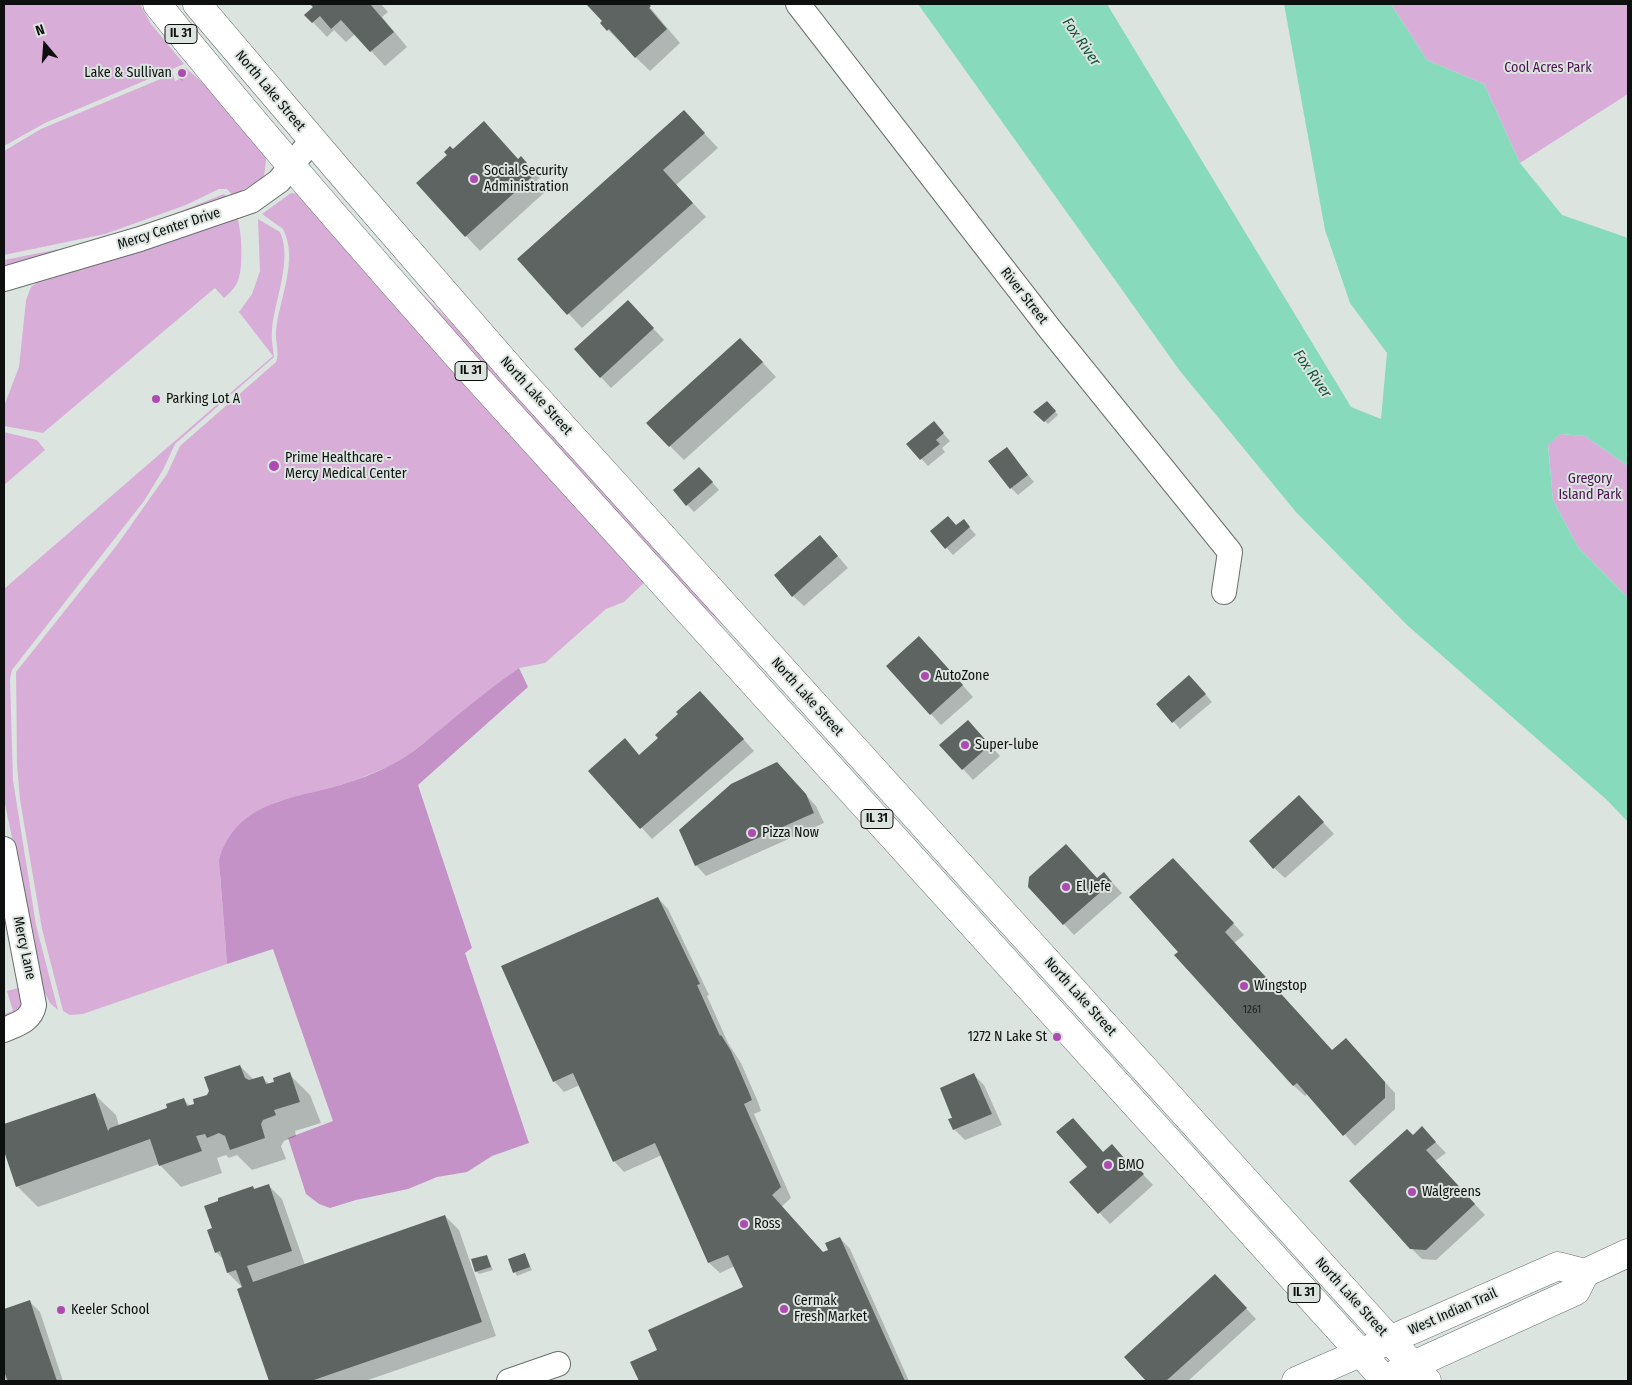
<!DOCTYPE html>
<html>
<head>
<meta charset="utf-8">
<style>
	body { margin:0 }
	#map { position:relative; width:1632px; height:1385px; overflow:hidden; background:#dce4e0; font-family:"Fira Sans Condensed",sans-serif }
	canvas { display:block }
	.frame { position:absolute; inset:0; border:5px solid #0e100f; pointer-events:none }
	.north { position:absolute; left:20px; top:20px; width:50px; height:50px; -webkit-text-stroke:4px #dce4e0; paint-order:stroke; rotate:342deg; font-size:14px; font-weight:700; line-height:20px; text-align:center; color:#0e100f }
	.north::after { content:''; display:block; margin:auto; width:18px; height:22px; background:#0e100f; clip-path:polygon(50% 0,100% 100%,50% 72%,0 100%) }
</style>
</head>
<body>
<div id="map">
<canvas width="1632" height="1385"></canvas>
<div class="frame"></div>
<div class="north">N</div>
</div>
<script>
const ctx = document.querySelector('canvas').getContext('2d');
ctx.lineJoin = 'round';
function fillPath(path, color) { ctx.fillStyle = color; ctx.fill(path, 'evenodd'); }
function strokePath(path, color, width, dash) { ctx.strokeStyle = color; ctx.lineWidth = width; ctx.lineCap = dash ? 'butt' : 'round'; ctx.setLineDash(dash || []); ctx.stroke(path); }
function write(font, color, halo, rows, align = 'center') {
  ctx.font = font + ' "Fira Sans Condensed",sans-serif'; ctx.lineWidth = 4; ctx.setLineDash([]); ctx.textBaseline = 'middle'; ctx.strokeStyle = halo; ctx.fillStyle = color; for (const [text, x, y, turn = 0] of rows) {
    ctx.save(); ctx.translate(x, y); ctx.rotate((+turn || 0) * Math.PI / 180); ctx.textAlign = isNaN(turn) ? turn : align; if (halo) ctx.strokeText(text, 0, 0); ctx.fillText(text, 0, 0); ctx.restore();
  }
}
fillPath(new Path2D(`
	M 4,4 L 140,4 L 151,24 L 184,64 L 45,123 L 4,146 Z
	M 1391,4 L 1628,4 L 1628,94 L 1520,163 L 1484,84 L 1427,60 Z
	M 186,68 L 222,100 L 267,152 L 264,177 L 233,196 L 227,189 L 219,189 L 186,205 L 105,234 L 4,255 L 4,151 L 41,129 L 158,80 L 173,74 L 175,81 L 182,78 L 179,71 Z
	M 317,174 L 415,287 L 486,357 L 739,640 L 690,594 L 315,177 Z
	M 291,193 L 304,194 L 647,580 L 624,602 L 606,609 L 545,663 L 519,668 L 406,757 L 390,766 L 351,782 L 277,802 L 220,875 L 227,964 L 83,1014 L 70,1015 L 63,1011 L 42,929 L 20,800 L 17,765 L 16,672 L 117,545 L 167,474 L 180,446 L 276,362 C 280,352 275,342 276,331 C 279,299 299,260 283,229 L 262,214 Z
	M 224,194 L 228,198 L 89,245 L 4,266 L 4,260 L 80,245 L 131,231 Z
	M 237,217 C 242,231 244,270 237,283 C 234,289 229,294 224,298 L 215,288 L 43,433 L 4,426 L 4,406 L 19,367 L 26,300 L 31,287 L 43,278 L 135,253 Z
	M 258,219 L 280,232 C 293,260 274,301 272,330 C 271,339 273,348 274,357 L 175,444 L 163,470 L 144,501 L 12,670 L 10,679 L 13,780 L 36,925 L 58,1010 L 50,1003 L 43,989 L 4,799 L 4,589 L 273,356 L 239,312 L 252,294 L 260,271 Z
	M 4,432 L 37,440 L 45,450 L 4,485 Z
	M 1560,434 L 1585,436 L 1628,466 L 1628,598 L 1578,547 L 1553,500 L 1548,444 Z
	M 18,988 L 21,988 L 22,1010 L 4,1019 L 4,1014 L 13,1011 L 7,991 Z`), '#d8aed9');
fillPath(new Path2D(`
	M 519,668 L 528,687 L 418,785 L 472,948 L 465,953 L 529,1143 L 492,1156 L 467,1172 L 437,1177 L 408,1189 L 356,1200 L 330,1208 L 319,1204 L 306,1194 L 288,1138 L 333,1121 L 273,949 L 227,964 L 219,860 C 237,798 299,799 350,782 C 369,776 389,767 405,757 C 418,749 429,738 441,729 C 466,708 492,687 519,668 Z`), '#c492c6');
fillPath(new Path2D(`
	M 918,4 L 1107,4 L 1351,407 L 1381,419 L 1387,353 L 1350,303 L 1325,230 L 1284,4 L 1391,4 L 1427,60 L 1484,84 L 1520,163 L 1562,215 L 1628,238 L 1628,466 L 1585,436 L 1560,434 L 1548,445 L 1553,500 L 1578,547 L 1628,598 L 1628,822 L 1607,800 L 1407,625 L 1296,512 L 1180,371 Z`), '#88dabc');
fillPath(new Path2D(`
	M 312,4 L 381,4 L 388,12 L 382,17 L 407,47 L 385,66 L 355,34 L 346,42 L 334,30 L 327,37 L 306,15 L 315,7 Z
	M 588,4 L 647,4 L 680,43 L 650,71 L 608,30 L 601,23 L 603,21 Z
	M 178,73 L 181,76 L 183,81 L 178,78 L 176,74 Z
	M 684,112 L 718,148 L 676,185 L 706,217 L 582,328 L 519,260 Z
	M 453,151 L 519,160 L 521,158 L 540,178 L 537,180 L 546,191 L 480,251 L 417,183 Z
	M 638,312 L 664,340 L 611,388 L 575,349 Z
	M 754,353 L 776,377 L 684,460 L 670,446 Z
	M 1050,405 L 1058,415 L 1048,424 L 1035,412 Z
	M 940,430 L 950,441 L 942,448 L 945,452 L 928,466 L 908,444 Z
	M 1007,449 L 1034,482 L 1018,495 L 1011,488 Z
	M 706,475 L 719,490 L 694,512 L 674,491 Z
	M 964,521 L 976,535 L 953,555 L 931,531 L 956,527 Z
	M 830,547 L 848,568 L 804,606 L 793,596 Z
	M 930,648 L 973,697 L 941,725 L 931,714 Z
	M 1196,683 L 1212,702 L 1180,729 L 1158,704 Z
	M 711,703 L 754,751 L 652,839 L 590,771 L 640,756 Z
	M 968,721 L 1000,756 L 973,780 L 963,769 Z
	M 787,774 L 816,806 L 824,823 L 706,876 L 696,865 Z
	M 1310,808 L 1334,834 L 1285,878 L 1274,868 Z
	M 1184,870 L 1244,935 L 1234,943 L 1333,1052 L 1356,1050 L 1395,1093 L 1395,1109 L 1355,1146 L 1308,1093 L 1305,1096 L 1294,1086 L 1176,955 L 1180,952 Z
	M 1104,874 L 1122,893 L 1074,935 L 1064,924 L 1098,879 Z
	M 658,898 L 668,909 L 709,995 L 707,996 L 728,1043 L 741,1063 L 758,1102 L 761,1111 L 754,1114 L 791,1198 L 781,1207 L 823,1253 L 830,1250 L 840,1238 L 850,1249 L 909,1381 L 640,1381 L 632,1363 L 659,1351 L 745,1288 L 735,1266 L 720,1273 L 709,1263 L 662,1155 L 624,1172 L 614,1161 L 580,1085 L 564,1092 L 554,1081 Z
	M 240,1066 L 254,1080 L 262,1077 L 269,1084 L 289,1074 L 310,1095 L 321,1123 L 295,1131 L 296,1136 L 284,1141 L 281,1146 L 286,1159 L 252,1170 L 237,1155 L 229,1158 L 226,1155 L 217,1158 L 222,1173 L 181,1187 L 159,1164 L 38,1207 L 17,1186 L 4,1147 L 4,1125 L 94,1094 L 116,1115 L 119,1126 L 169,1109 L 183,1099 L 190,1106 L 196,1104 Z
	M 974,1075 L 984,1085 L 1002,1125 L 965,1140 L 954,1129 L 954,1118 Z
	M 1422,1128 L 1446,1153 L 1435,1161 L 1485,1215 L 1436,1260 L 1422,1259 L 1411,1248 L 1413,1136 Z
	M 1083,1130 L 1104,1153 L 1132,1168 L 1134,1165 L 1153,1185 L 1110,1224 L 1071,1182 L 1089,1167 Z
	M 268,1185 L 282,1199 L 305,1265 L 445,1216 L 459,1230 L 496,1336 L 365,1381 L 270,1381 L 238,1289 L 243,1288 L 228,1273 L 224,1260 L 216,1252 L 213,1229 L 253,1188 L 255,1190 Z
	M 525,1254 L 532,1270 L 517,1276 L 509,1260 Z
	M 487,1256 L 493,1270 L 479,1274 L 476,1271 Z
	M 1225,1286 L 1256,1319 L 1188,1381 L 1147,1381 L 1125,1357 Z
	M 29,1301 L 40,1312 L 63,1381 L 7,1381 L 4,1378 L 4,1310 Z`), '#0003');
fillPath(new Path2D(`
	M 310,4 L 370,4 L 394,32 L 370,52 L 341,20 L 331,29 L 320,16 L 312,23 L 304,15 L 313,7 Z
	M 586,4 L 648,4 L 651,6 L 649,8 L 667,29 L 635,58 L 609,29 L 607,31 L 600,23 L 602,21 Z
	M 684,110 L 705,133 L 663,170 L 693,203 L 567,315 L 517,259 Z
	M 484,121 L 518,159 L 521,156 L 527,163 L 524,165 L 533,176 L 465,237 L 416,183 L 447,155 L 444,152 L 450,146 L 453,149 Z
	M 628,300 L 654,328 L 600,378 L 574,349 Z
	M 740,338 L 763,362 L 669,447 L 646,423 Z
	M 1047,401 L 1056,411 L 1044,422 L 1033,412 Z
	M 934,421 L 944,433 L 936,440 L 940,444 L 920,460 L 906,444 Z
	M 1007,447 L 1028,475 L 1010,489 L 988,461 Z
	M 699,467 L 713,482 L 686,506 L 673,490 Z
	M 948,516 L 956,525 L 964,519 L 970,527 L 945,549 L 930,531 Z
	M 820,535 L 838,556 L 792,597 L 774,575 Z
	M 919,636 L 963,685 L 930,715 L 886,666 Z
	M 1189,675 L 1206,694 L 1172,723 L 1156,704 Z
	M 700,691 L 744,739 L 640,829 L 588,771 L 625,738 L 639,755 L 658,738 L 655,735 L 678,714 L 676,712 Z
	M 968,720 L 990,745 L 962,770 L 939,745 Z
	M 777,762 L 806,794 L 814,813 L 695,866 L 679,830 L 731,784 Z
	M 1299,795 L 1324,822 L 1273,869 L 1249,841 Z
	M 1066,844 L 1097,878 L 1104,872 L 1112,882 L 1063,925 L 1028,887 L 1029,877 Z
	M 1173,858 L 1234,923 L 1225,932 L 1332,1050 L 1346,1038 L 1385,1082 L 1385,1098 L 1343,1136 L 1297,1083 L 1293,1086 L 1174,955 L 1178,952 L 1129,897 Z
	M 658,897 L 700,984 L 697,985 L 720,1036 L 721,1035 L 731,1051 L 748,1090 L 752,1100 L 744,1104 L 781,1187 L 772,1195 L 823,1252 L 828,1250 L 825,1243 L 840,1237 L 905,1381 L 639,1381 L 630,1362 L 657,1350 L 648,1330 L 743,1287 L 728,1255 L 708,1263 L 655,1143 L 613,1162 L 573,1073 L 553,1082 L 501,966 Z
	M 240,1065 L 245,1078 L 249,1080 L 263,1076 L 266,1084 L 274,1082 L 273,1078 L 290,1072 L 300,1102 L 274,1110 L 276,1115 L 263,1120 L 261,1124 L 265,1138 L 230,1150 L 225,1136 L 219,1133 L 207,1138 L 205,1134 L 196,1136 L 202,1151 L 159,1166 L 150,1139 L 16,1187 L 4,1151 L 4,1124 L 95,1093 L 108,1131 L 110,1128 L 167,1108 L 166,1104 L 184,1098 L 187,1106 L 194,1104 L 193,1099 L 207,1095 L 209,1091 L 204,1077 Z
	M 974,1073 L 992,1114 L 953,1130 L 948,1119 L 952,1118 L 940,1088 Z
	M 1073,1118 L 1103,1152 L 1112,1144 L 1131,1166 L 1134,1164 L 1144,1174 L 1098,1214 L 1069,1182 L 1087,1167 L 1056,1132 Z
	M 1422,1126 L 1436,1142 L 1426,1150 L 1475,1204 L 1426,1250 L 1410,1249 L 1349,1181 L 1407,1129 L 1413,1135 Z
	M 269,1184 L 292,1251 L 247,1266 L 253,1282 L 445,1215 L 482,1322 L 311,1381 L 269,1381 L 237,1289 L 242,1287 L 236,1270 L 227,1273 L 220,1251 L 215,1253 L 207,1230 L 212,1228 L 204,1206 L 218,1201 L 218,1198 L 253,1186 L 254,1189 Z
	M 525,1253 L 530,1267 L 513,1273 L 508,1259 Z
	M 487,1255 L 491,1267 L 475,1272 L 471,1259 Z
	M 1215,1274 L 1247,1308 L 1166,1381 L 1146,1381 L 1124,1357 Z
	M 30,1300 L 35,1316 L 57,1381 L 8,1381 L 4,1372 L 4,1309 Z`), '#5d6461');
const minor = new Path2D(`
	M 798,4 L 1049,328 L 1230,552 L 1224,592
	M 4,279 L 140,239 L 251,201 L 279,181 L 312,140
	M 4,849 L 34,1005 C 31,1021 17,1024 4,1030
	M 509,1381 L 558,1364`);
const major = new Path2D(`
	M 157,4 C 257,129 363,249 469,369 L 1386,1381
	M 197,4 L 339,171 L 516,375 L 1427,1381
	M 1398,1372 L 1576,1291 L 1585,1273 L 1628,1253
	M 1296,1381 L 1558,1266 L 1585,1273`);
strokePath(minor, '#686f6c', 26);
strokePath(major, '#686f6c', 29);
strokePath(minor, '#fff', 24);
strokePath(major, '#fff', 28);
for (const [x, y, r, color] of [
	[182,73,5,"#ad4bb2"],
	[474,179,5,"#ad4bb2"],
	[156,399,5,"#ad4bb2"],
	[274,466,6,"#ad4bb2"],
	[925,676,5,"#ad4bb2"],
	[965,745,5,"#ad4bb2"],
	[752,833,5,"#ad4bb2"],
	[1066,887,5,"#ad4bb2"],
	[1244,986,5,"#ad4bb2"],
	[1057,1037,5,"#ad4bb2"],
	[1108,1165,5,"#ad4bb2"],
	[1412,1192,5,"#ad4bb2"],
	[744,1224,5,"#ad4bb2"],
	[784,1309,5,"#ad4bb2"],
	[61,1310,5,"#ad4bb2"]
]) { const dot = new Path2D(); dot.arc(x, y, r, 0, 2 * Math.PI); ctx.fillStyle = color; ctx.fill(dot); strokePath(dot, '#dce4e0', 2); }
write('11px', '#222524', null, [
	["1261",1252,1010]
]);
for (const [x, y, w] of [
	[181,34,32],
	[471,371,32],
	[877,819,32],
	[1304,1293,32]
]) { const box = new Path2D(); box.roundRect(x - w / 2, y - 9.5, w, 19, 4); ctx.fillStyle = '#dce4e0'; ctx.fill(box); strokePath(box, '#0e100f', 1); }
write('bold 12px', '#0e100f', null, [
	["IL 31",181,34],
	["IL 31",471,371],
	["IL 31",877,819],
	["IL 31",1304,1293]
]);
write('14px', '#4d1151', '#dce4e0', [
	["Cool Acres Park",1548,68],
	["Gregory",1590,479],
	["Island Park",1590,495]
]);
write('14px', '#0e100f', '#dce4e0', [
	["Lake & Sullivan",172,73,"right"],
	["Social Security",484,171],
	["Administration",484,187],
	["Parking Lot A",166,399],
	["Prime Healthcare -",285,458],
	["Mercy Medical Center",285,474],
	["AutoZone",935,676],
	["Super-lube",975,745],
	["Pizza Now",762,833],
	["El Jefe",1076,887],
	["Wingstop",1254,986],
	["1272 N Lake St",1047,1037,"right"],
	["BMO",1118,1165],
	["Walgreens",1422,1192],
	["Ross",754,1224],
	["Cermak",794,1301],
	["Fresh Market",794,1317],
	["Keeler School",71,1310]
], 'left');
write('14px', '#0e100f', '#dce4e0', [
	["North Lake Street",270,91,50],
	["Mercy Center Drive",169,229,-18],
	["River Street",1024,296,52],
	["North Lake Street",536,396,48],
	["North Lake Street",807,697,48],
	["Mercy Lane",24,948,78],
	["North Lake Street",1080,997,48],
	["North Lake Street",1351,1297,48],
	["West Indian Trail",1453,1312,-24]
]);
write('italic 15px', '#135542', '#dce4e0', [
	["Fox River",1081,42,55],
	["Fox River",1312,374,55]
]);
</script>
</body>
</html>
